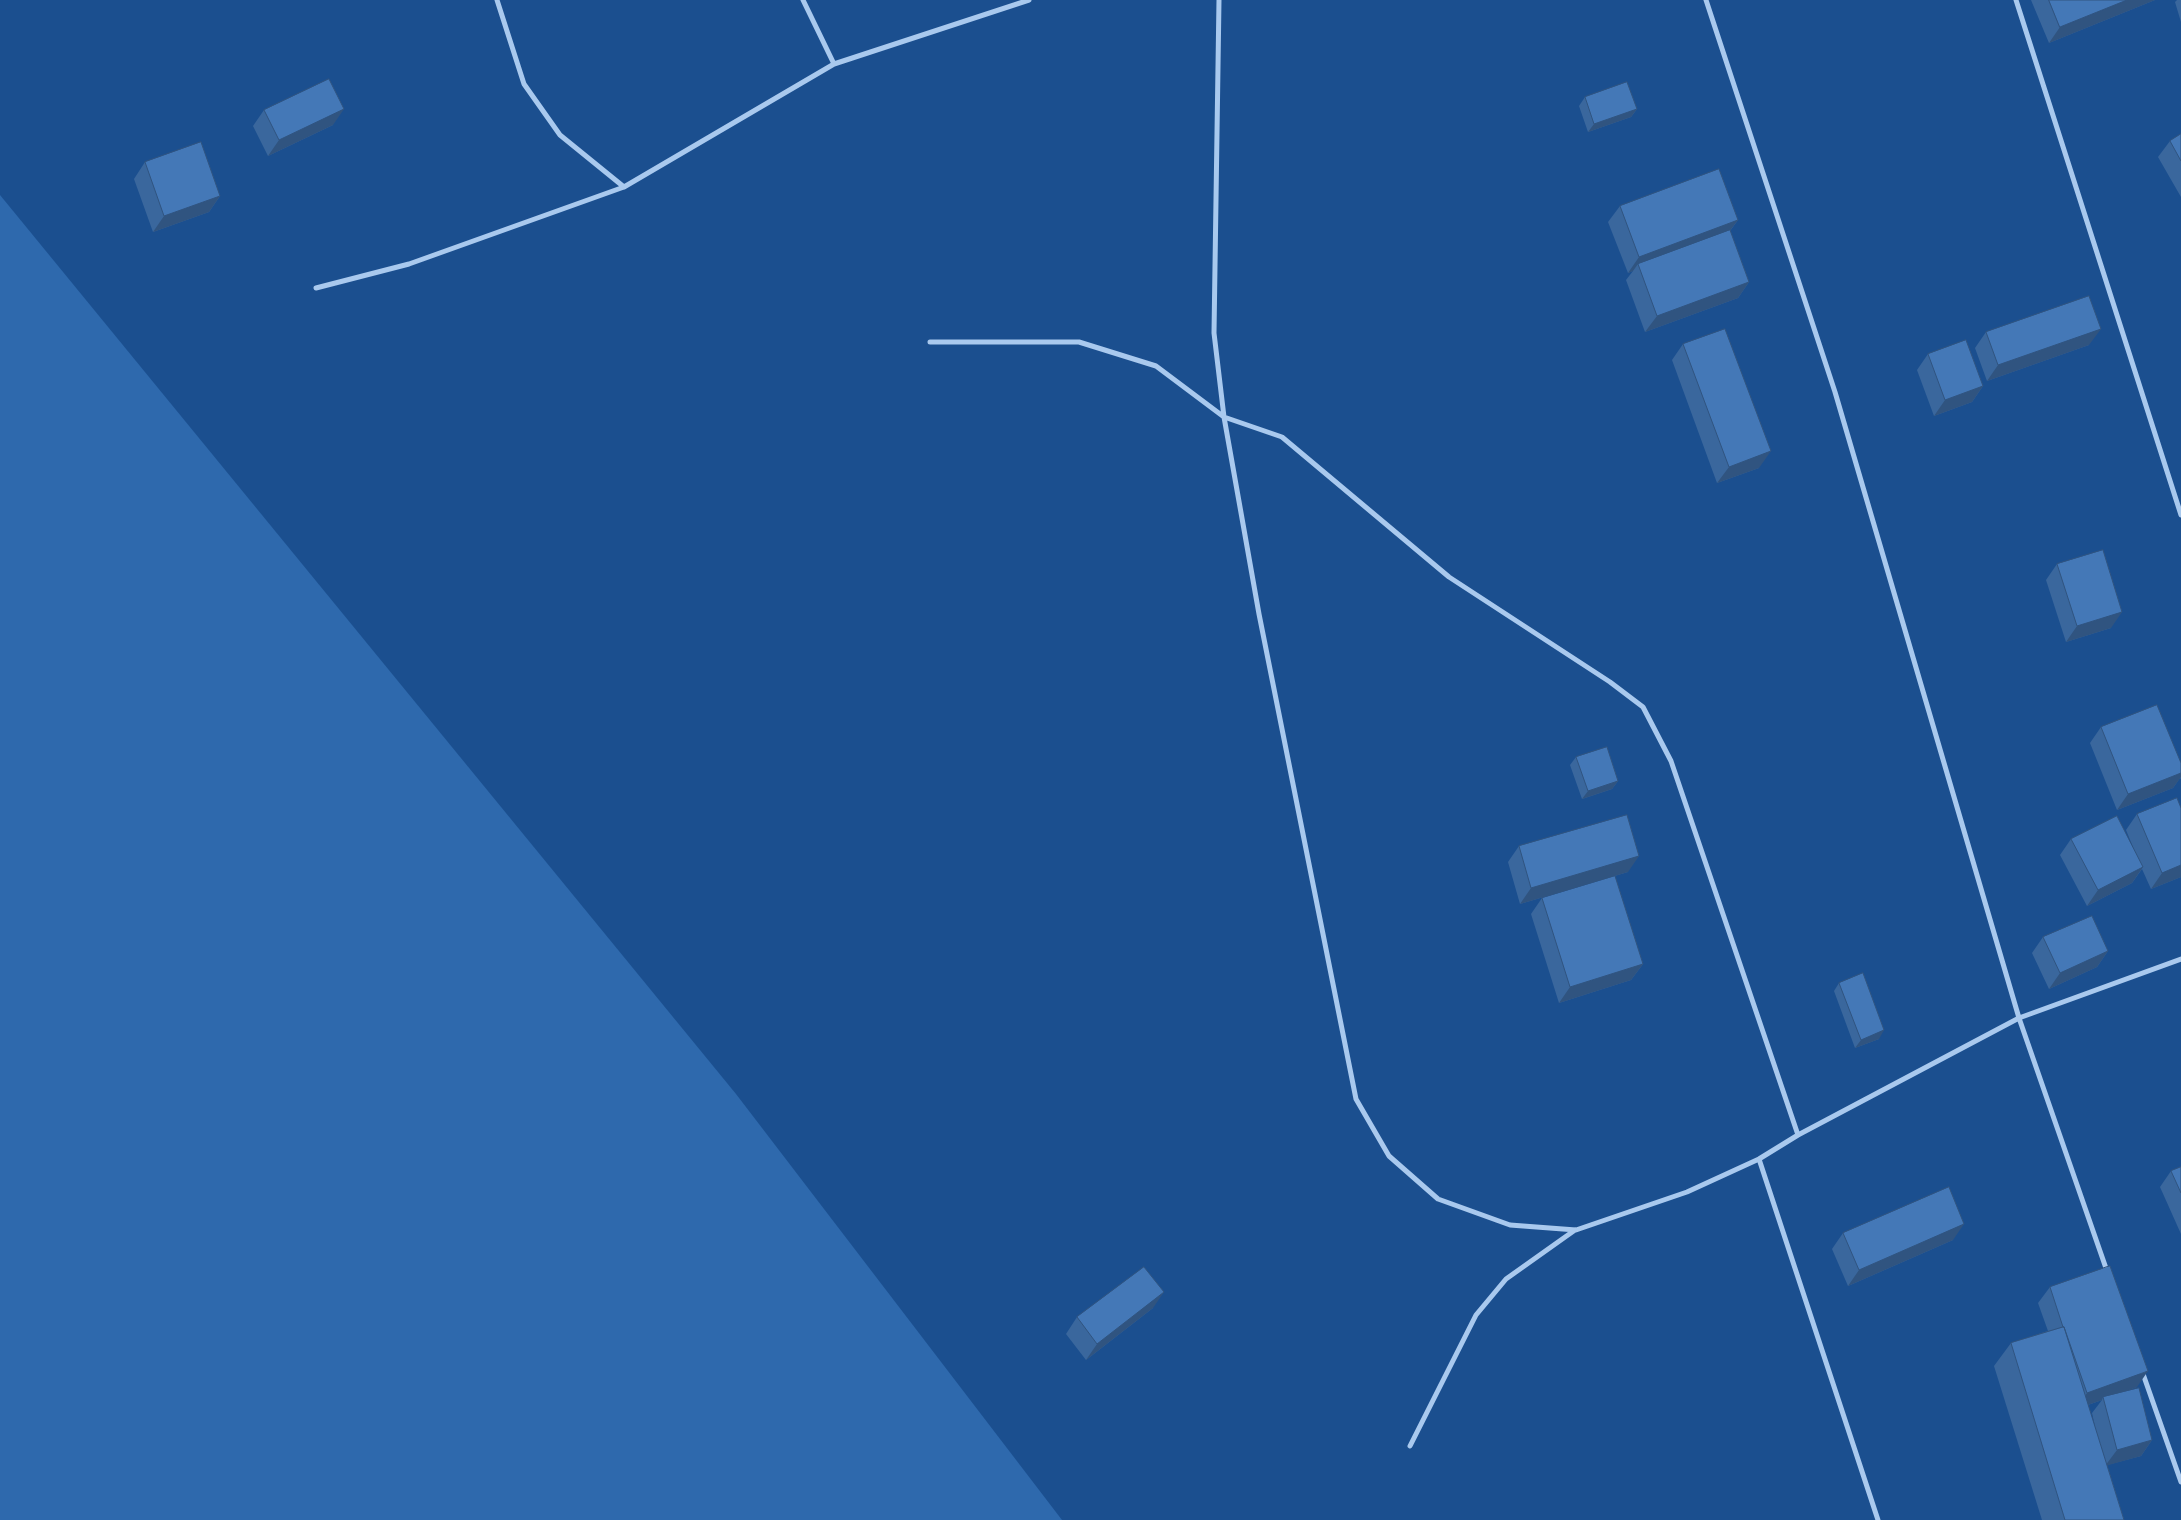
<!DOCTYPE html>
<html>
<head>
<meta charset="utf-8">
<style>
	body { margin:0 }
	canvas { display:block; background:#1b4f8f }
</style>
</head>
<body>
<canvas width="2181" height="1520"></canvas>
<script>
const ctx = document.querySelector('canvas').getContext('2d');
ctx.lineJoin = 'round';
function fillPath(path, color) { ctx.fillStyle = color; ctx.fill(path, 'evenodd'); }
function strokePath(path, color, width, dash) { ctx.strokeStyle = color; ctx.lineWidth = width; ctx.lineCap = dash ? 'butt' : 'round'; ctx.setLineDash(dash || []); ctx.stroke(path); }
fillPath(new Path2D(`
	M 0,195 L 736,1094 L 1062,1520 L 0,1520 Z`), '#2e69ad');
strokePath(new Path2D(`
	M 497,0 L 524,84 L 560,135 L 624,187
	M 803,0 L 834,64
	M 1219,0 L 1214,333 L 1224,417 L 1259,614 L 1356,1099 L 1389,1156 L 1438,1199 L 1510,1225 L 1576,1230 L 1687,1192 L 1759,1159 L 1798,1135 L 2019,1018 L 2181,959
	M 1706,0 L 1835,392 L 2019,1018 L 2108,1274
	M 2016,0 L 2181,515
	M 316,288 L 409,264 L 624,187 L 834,64 L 1029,0
	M 930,342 L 1079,342 L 1156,366 L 1224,417 L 1282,437 L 1449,577 L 1610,682 L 1643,707 L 1671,761 L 1798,1135
	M 1759,1159 L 1878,1520
	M 2142,1371 L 2181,1482
	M 1410,1446 L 1476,1315 L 1506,1279 L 1575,1230`), '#a9c9ee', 5);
fillPath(new Path2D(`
	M 2031,0 L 2155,0 L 2049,43 Z
	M 2177,0 L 2181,0 L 2181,22 L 2175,2 Z
	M 1585,97 L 1637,109 L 1631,117 L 1588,132 L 1579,106 Z
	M 264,110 L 333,125 L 268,156 L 253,126 Z
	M 2181,134 L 2181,197 L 2158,157 L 2170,141 Z
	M 145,162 L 220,196 L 209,212 L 153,232 L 134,179 Z
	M 1620,206 L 1738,220 L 1730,231 L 1749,282 L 1738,298 L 1645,332 L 1626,280 L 1633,271 L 1628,273 L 1608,222 Z
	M 1986,332 L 2089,345 L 1987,381 L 1975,348 Z
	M 1683,344 L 1759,468 L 1717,483 L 1672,360 Z
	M 1928,354 L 1983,386 L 1972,402 L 1934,416 L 1917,370 Z
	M 2057,564 L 2111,628 L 2066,642 L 2046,580 Z
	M 2101,727 L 2181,763 L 2181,779 L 2180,778 L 2173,788 L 2117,810 L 2090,743 Z
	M 1576,757 L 1618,781 L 1612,789 L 1582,799 L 1570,765 Z
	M 2181,808 L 2181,877 L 2151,889 L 2142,869 L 2132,883 L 2087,906 L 2060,855 L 2071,839 L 2135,852 L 2126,830 L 2137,814 Z
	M 1519,846 L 1628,872 L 1520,904 L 1508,862 Z
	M 1542,898 L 1643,964 L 1631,980 L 1559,1003 L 1531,914 Z
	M 2043,937 L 2108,951 L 2097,967 L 2049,989 L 2032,953 Z
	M 1839,983 L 1879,1039 L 1855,1048 L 1834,991 Z
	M 2181,1167 L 2181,1234 L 2160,1187 L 2171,1171 Z
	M 1843,1233 L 1953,1240 L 1848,1286 L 1832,1249 Z
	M 2050,1287 L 2137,1387 L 2121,1393 L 2152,1440 L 2141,1456 L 2107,1465 L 2124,1520 L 2042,1520 L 1994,1366 L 2011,1343 L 2048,1331 L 2038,1303 ZM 2102,1400 L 2092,1413 L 2096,1431 L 2088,1405 Z
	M 1153,1308 L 1086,1360 L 1066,1334 L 1077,1317 Z`), '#3a679d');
fillPath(new Path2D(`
	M 2127,0 L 2155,0 L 2049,43 L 2060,27 Z
	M 344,109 L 333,125 L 268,156 L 279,140 Z
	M 1637,109 L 1631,117 L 1588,132 L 1594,124 Z
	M 220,196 L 209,212 L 153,232 L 164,216 Z
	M 1738,220 L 1726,236 L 1638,264 L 1633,271 L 1628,273 L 1639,257 Z
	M 1749,282 L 1738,298 L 1645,332 L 1657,316 Z
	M 2101,329 L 2089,345 L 1987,381 L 1998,365 Z
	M 1983,386 L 1972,402 L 1934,416 L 1945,400 Z
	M 1771,451 L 1759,468 L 1717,483 L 1729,467 Z
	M 2122,612 L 2111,628 L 2066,642 L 2077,626 Z
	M 2181,773 L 2181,777 L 2173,788 L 2117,810 L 2128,794 Z
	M 1618,781 L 1612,789 L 1582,799 L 1588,791 Z
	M 1639,856 L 1628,872 L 1520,904 L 1531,888 Z
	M 2181,865 L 2181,877 L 2151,889 L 2162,873 Z
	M 2143,867 L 2132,883 L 2087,906 L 2098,890 Z
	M 2108,951 L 2097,967 L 2049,989 L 2060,973 Z
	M 1643,964 L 1631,980 L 1559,1003 L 1570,987 Z
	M 1884,1030 L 1879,1039 L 1855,1048 L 1861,1040 Z
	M 1964,1224 L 1953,1240 L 1848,1286 L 1859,1270 Z
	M 1164,1292 L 1153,1308 L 1086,1360 L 1097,1344 Z
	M 2148,1371 L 2137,1387 L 2104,1399 L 2103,1397 L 2102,1400 L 2076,1409 L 2087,1393 Z
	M 2152,1440 L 2141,1456 L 2105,1466 L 2117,1450 Z`), '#305480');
const building = new Path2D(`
	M 2049,0 L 2127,0 L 2060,27 Z
	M 329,79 L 344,109 L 279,140 L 264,110 Z
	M 1627,82 L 1637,109 L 1594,124 L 1585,97 Z
	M 2181,134 L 2181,161 L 2170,141 Z
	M 201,142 L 220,196 L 164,216 L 145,162 Z
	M 1719,169 L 1738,220 L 1639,257 L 1620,206 Z
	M 1730,230 L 1749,282 L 1657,316 L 1638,264 Z
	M 2089,296 L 2101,329 L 1998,365 L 1986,332 Z
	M 1725,329 L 1771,451 L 1729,467 L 1683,344 Z
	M 1966,340 L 1983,386 L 1945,400 L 1928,354 Z
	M 2103,550 L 2122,612 L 2077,626 L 2057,564 Z
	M 2157,705 L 2181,763 L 2181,773 L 2128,794 L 2101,727 Z
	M 1607,747 L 1618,781 L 1588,791 L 1576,757 Z
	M 2177,798 L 2181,808 L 2181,865 L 2162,873 L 2137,814 Z
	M 1627,815 L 1639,856 L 1531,888 L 1519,846 Z
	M 2117,816 L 2143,867 L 2098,890 L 2071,839 Z
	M 1615,876 L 1643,964 L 1570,987 L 1542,898 Z
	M 2092,916 L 2108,951 L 2060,973 L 2043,937 Z
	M 1863,973 L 1884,1030 L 1861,1040 L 1839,983 Z
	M 2181,1167 L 2181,1193 L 2171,1171 Z
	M 1949,1187 L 1964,1224 L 1859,1270 L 1843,1233 Z
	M 2110,1266 L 2148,1371 L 2087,1393 L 2064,1327 L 2063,1327 L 2050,1287 Z
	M 1144,1267 L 1164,1292 L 1097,1344 L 1077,1317 Z
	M 2064,1327 L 2124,1520 L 2065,1520 L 2011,1343 Z
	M 2139,1388 L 2152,1440 L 2117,1450 L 2103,1397 Z`);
fillPath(building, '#4478b7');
strokePath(building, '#305480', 1);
</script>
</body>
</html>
